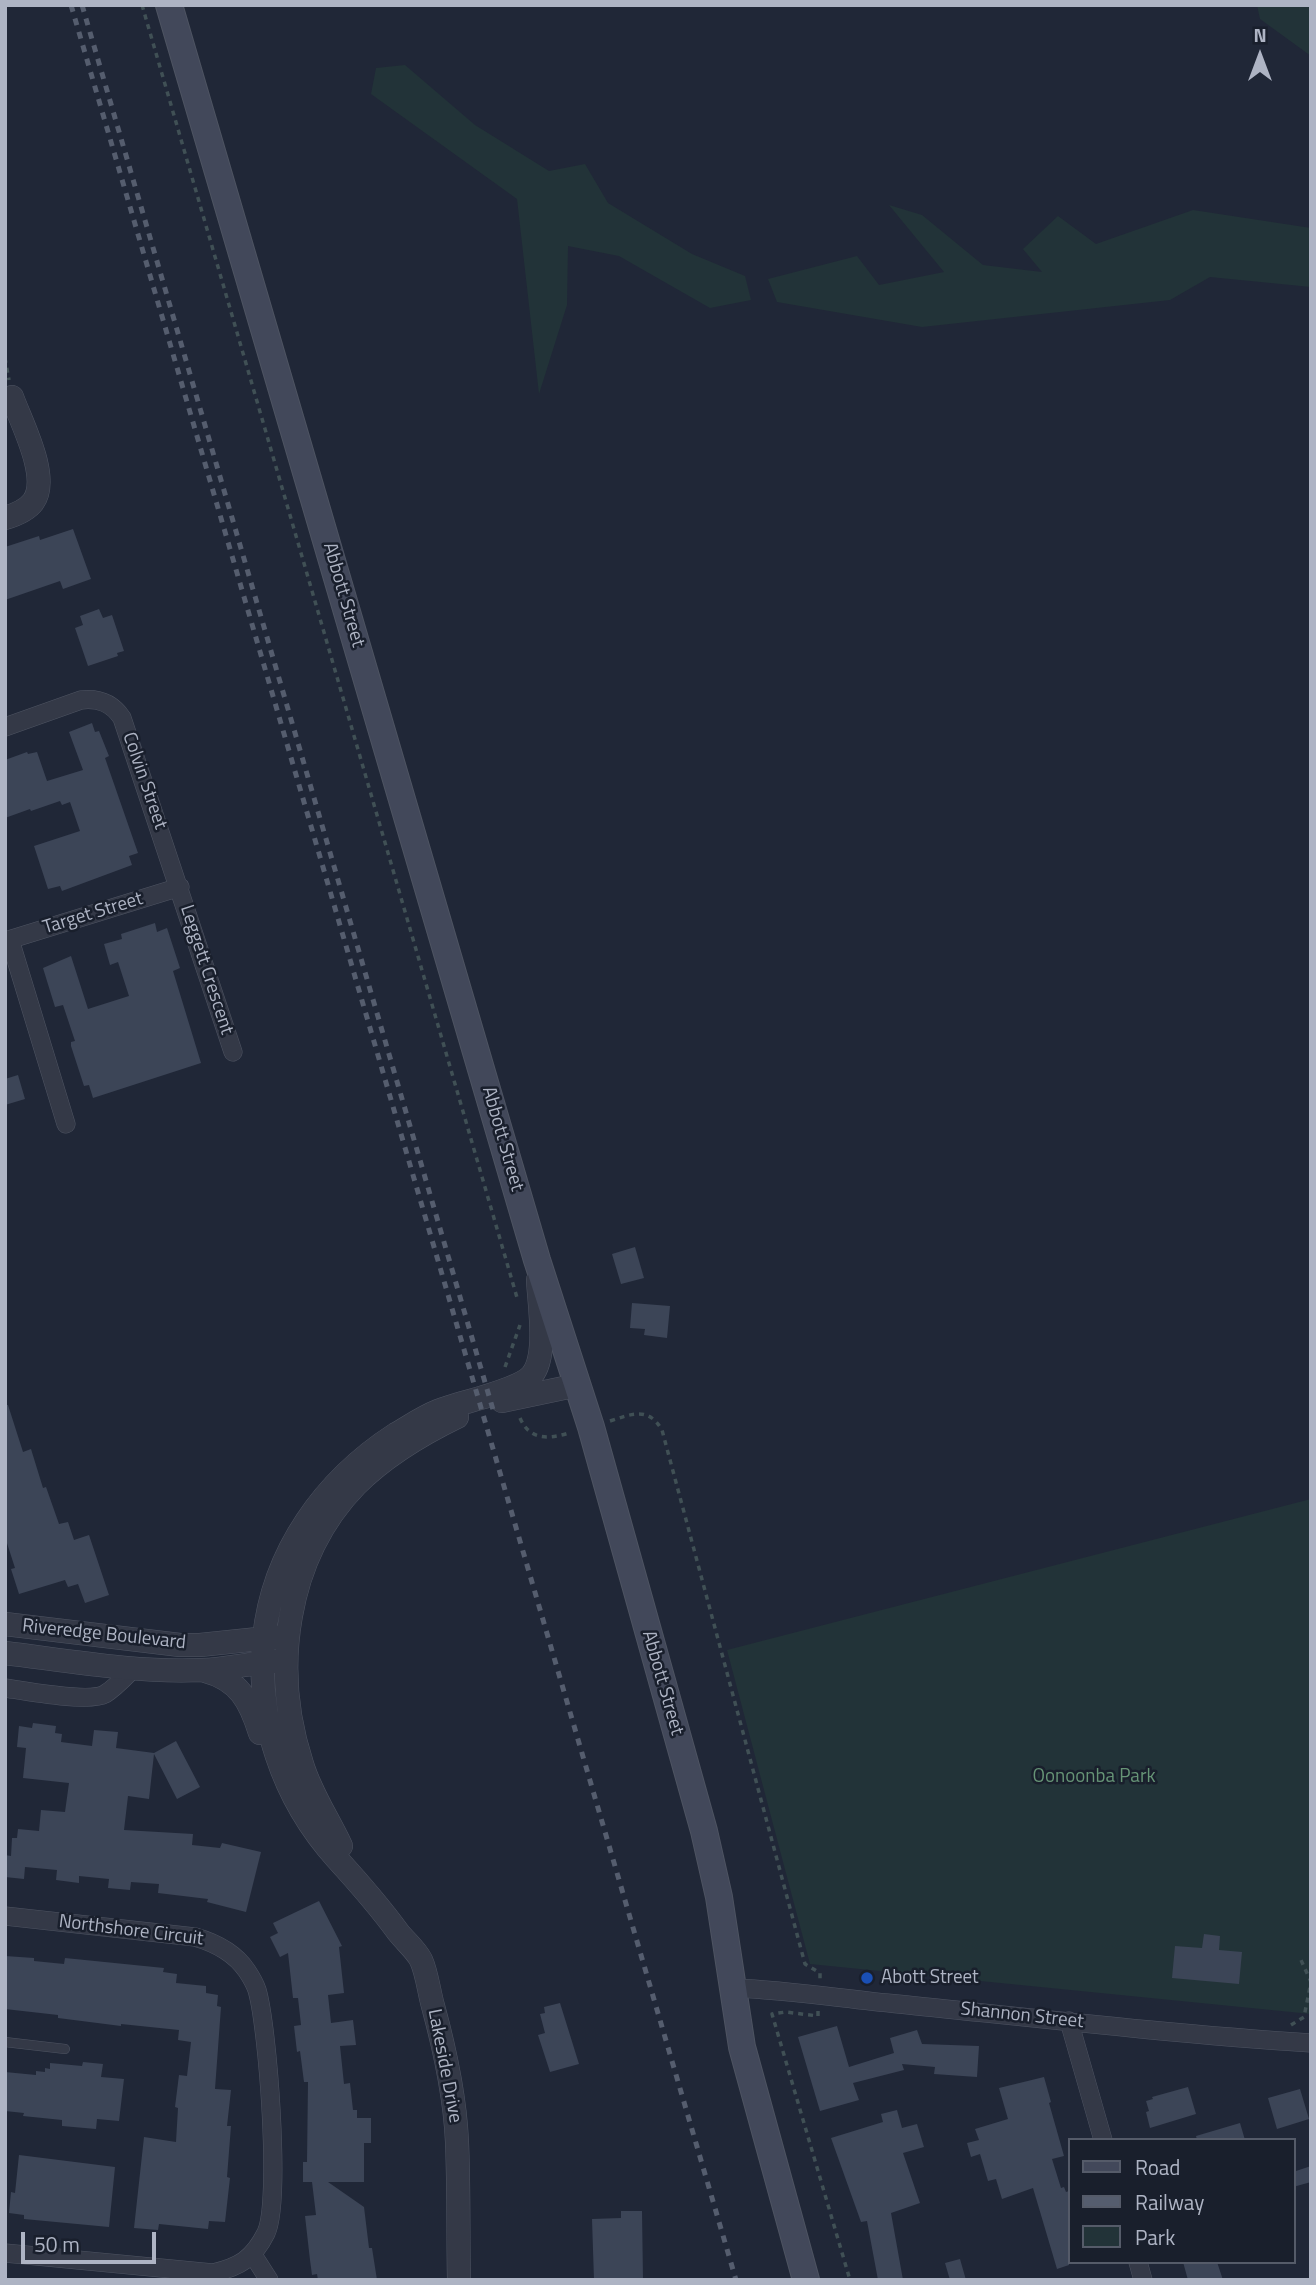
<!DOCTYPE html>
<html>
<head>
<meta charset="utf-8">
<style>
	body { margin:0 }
	#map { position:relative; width:1316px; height:2285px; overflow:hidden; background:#202737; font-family:"Titillium Web",sans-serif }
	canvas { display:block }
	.frame { position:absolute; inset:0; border:7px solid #aeb4c4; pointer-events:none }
	.legend { position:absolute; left:1068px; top:2138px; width:228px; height:126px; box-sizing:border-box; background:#191f2c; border:2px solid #555b69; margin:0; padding:9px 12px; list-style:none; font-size:21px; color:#aeb4c4 }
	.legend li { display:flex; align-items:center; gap:14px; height:35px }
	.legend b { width:35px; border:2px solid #555b69 }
	.north { position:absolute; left:1225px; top:21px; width:70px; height:70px; -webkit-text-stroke:5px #191f2c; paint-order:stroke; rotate:0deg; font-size:19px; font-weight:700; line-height:28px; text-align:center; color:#aeb4c4 }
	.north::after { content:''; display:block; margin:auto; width:24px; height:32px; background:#aeb4c4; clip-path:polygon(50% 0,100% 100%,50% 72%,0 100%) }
	.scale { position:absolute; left:21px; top:2232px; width:135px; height:32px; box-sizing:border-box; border:4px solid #aeb4c4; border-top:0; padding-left:9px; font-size:21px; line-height:24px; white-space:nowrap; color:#aeb4c4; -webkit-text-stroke:5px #191f2c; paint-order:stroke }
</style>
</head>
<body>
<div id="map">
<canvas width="1316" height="2285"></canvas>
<div class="frame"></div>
<ul class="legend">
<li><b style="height:9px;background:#42485a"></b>Road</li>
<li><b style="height:9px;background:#555d6e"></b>Railway</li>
<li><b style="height:19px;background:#223338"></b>Park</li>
</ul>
<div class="north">N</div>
<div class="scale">50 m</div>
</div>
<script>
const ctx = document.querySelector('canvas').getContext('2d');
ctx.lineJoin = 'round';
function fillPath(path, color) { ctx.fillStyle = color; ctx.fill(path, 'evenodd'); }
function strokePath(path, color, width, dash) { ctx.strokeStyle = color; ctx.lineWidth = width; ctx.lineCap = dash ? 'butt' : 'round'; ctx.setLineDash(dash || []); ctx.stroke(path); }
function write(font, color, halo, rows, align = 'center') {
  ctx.font = font + ' "Titillium Web",sans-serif'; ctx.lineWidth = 5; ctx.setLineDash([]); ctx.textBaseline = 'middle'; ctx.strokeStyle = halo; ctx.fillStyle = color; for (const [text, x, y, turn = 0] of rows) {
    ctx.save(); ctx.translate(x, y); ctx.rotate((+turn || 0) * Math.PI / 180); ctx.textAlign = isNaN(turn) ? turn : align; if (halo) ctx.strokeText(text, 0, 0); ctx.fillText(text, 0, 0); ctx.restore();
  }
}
fillPath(new Path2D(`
	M 1257,5 L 1311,5 L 1311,56 L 1260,19 Z
	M 405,65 L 475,125 L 549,171 L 585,164 L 608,203 L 692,254 L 745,276 L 751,300 L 710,308 L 619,256 L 568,246 L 567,305 L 539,394 L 517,199 L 371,94 L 376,68 Z
	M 889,205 L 922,215 L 983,265 L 1042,272 L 1023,249 L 1058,216 L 1096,244 L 1193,210 L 1311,228 L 1311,287 L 1210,277 L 1170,300 L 922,327 L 777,302 L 768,279 L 857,256 L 879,285 L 944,272 Z
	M 1311,1499 L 1311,2014 L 810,1964 L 727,1650 Z`), '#223338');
fillPath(new Path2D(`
	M 73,529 L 91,579 L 63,589 L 60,581 L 5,600 L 5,547 L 39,536 L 40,540 Z
	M 99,609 L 103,618 L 112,615 L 124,651 L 117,653 L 118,656 L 88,666 L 75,628 L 83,625 L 80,616 Z
	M 92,723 L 95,732 L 99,731 L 109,756 L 105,758 L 138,853 L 129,856 L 132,865 L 62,891 L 60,886 L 48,889 L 34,846 L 80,831 L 70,802 L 62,805 L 60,801 L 31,811 L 30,809 L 5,818 L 5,760 L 27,752 L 28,754 L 37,752 L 47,781 L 83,770 L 69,732 Z
	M 155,923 L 157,932 L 167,928 L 180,968 L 173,971 L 201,1063 L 93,1098 L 89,1085 L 84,1086 L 71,1046 L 71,1042 L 75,1041 L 63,1005 L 55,1007 L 43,968 L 71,956 L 88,1009 L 129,996 L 118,962 L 110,965 L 104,944 L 122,939 L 121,934 Z
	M 18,1075 L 25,1099 L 5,1105 L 5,1079 Z
	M 635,1247 L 644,1278 L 621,1284 L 612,1254 Z
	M 632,1303 L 670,1306 L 667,1338 L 644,1335 L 645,1329 L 630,1328 Z
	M 5,1405 L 8,1405 L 23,1452 L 31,1449 L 43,1488 L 46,1487 L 59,1524 L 68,1522 L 74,1540 L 89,1535 L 109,1595 L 85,1603 L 78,1584 L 68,1587 L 65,1580 L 19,1594 L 11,1569 L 15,1568 L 5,1537 Z
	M 33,1723 L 56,1726 L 55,1733 L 62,1734 L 61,1742 L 92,1746 L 94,1730 L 118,1732 L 116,1748 L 154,1753 L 176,1741 L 200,1787 L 177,1799 L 154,1754 L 149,1799 L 128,1796 L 124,1830 L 193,1834 L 192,1845 L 220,1848 L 222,1843 L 261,1852 L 246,1912 L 207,1902 L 208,1899 L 158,1893 L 159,1884 L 131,1882 L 130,1890 L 108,1888 L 109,1879 L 79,1876 L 79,1883 L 56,1880 L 57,1870 L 25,1867 L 24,1879 L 5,1877 L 5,1855 L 11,1856 L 12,1838 L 17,1838 L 18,1829 L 39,1831 L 41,1810 L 65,1812 L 69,1783 L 23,1778 L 26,1748 L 17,1747 L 19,1726 L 32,1728 Z
	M 319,1901 L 342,1946 L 339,1947 L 344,1993 L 328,1995 L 331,2023 L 353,2020 L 356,2045 L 340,2046 L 344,2084 L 350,2083 L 353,2110 L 357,2110 L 357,2118 L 371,2118 L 371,2143 L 364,2143 L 364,2182 L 328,2182 L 364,2207 L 369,2248 L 372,2248 L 377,2280 L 318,2280 L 317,2274 L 312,2275 L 310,2260 L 305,2216 L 316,2215 L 312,2182 L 303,2182 L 303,2162 L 307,2162 L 308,2082 L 304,2082 L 300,2051 L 297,2052 L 294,2026 L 301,2025 L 298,1998 L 293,1998 L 288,1953 L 280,1957 L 270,1937 L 278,1933 L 273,1923 Z
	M 1204,1934 L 1220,1936 L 1219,1950 L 1242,1952 L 1239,1984 L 1172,1978 L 1175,1946 L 1202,1948 Z
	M 5,1956 L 34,1958 L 34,1961 L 64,1964 L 65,1958 L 164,1968 L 163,1972 L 177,1974 L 176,1983 L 206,1986 L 206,1993 L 218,1995 L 217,2006 L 221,2007 L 215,2089 L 231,2090 L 227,2126 L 231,2126 L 227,2177 L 230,2178 L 225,2222 L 209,2221 L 208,2229 L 159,2224 L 158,2230 L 134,2228 L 144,2137 L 176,2142 L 178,2108 L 175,2107 L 179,2075 L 187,2076 L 191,2042 L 178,2040 L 179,2030 L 121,2024 L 121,2026 L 58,2018 L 58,2015 L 5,2009 Z
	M 560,2003 L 579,2064 L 550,2072 L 538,2035 L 545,2033 L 540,2014 L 545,2013 L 544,2007 Z
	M 837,2026 L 849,2067 L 894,2053 L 890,2038 L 917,2030 L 922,2044 L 979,2046 L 977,2077 L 934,2074 L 935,2067 L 902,2064 L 904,2070 L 853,2083 L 859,2100 L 820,2111 L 798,2037 Z
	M 83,2062 L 103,2064 L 101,2077 L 124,2079 L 119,2121 L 97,2119 L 96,2129 L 62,2126 L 62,2120 L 23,2116 L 24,2113 L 5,2111 L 5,2072 L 36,2075 L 36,2071 L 45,2072 L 45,2068 L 50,2069 L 50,2063 L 82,2066 Z
	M 1044,2077 L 1051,2102 L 1049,2103 L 1064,2156 L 1052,2159 L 1061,2188 L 1064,2187 L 1066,2192 L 1069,2191 L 1069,2265 L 1057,2269 L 1033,2188 L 1002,2199 L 996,2179 L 988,2181 L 980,2154 L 971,2157 L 967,2143 L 979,2140 L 975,2129 L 1008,2119 L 999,2088 Z
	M 1188,2087 L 1196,2114 L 1150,2128 L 1146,2112 L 1149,2111 L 1146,2101 L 1153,2099 L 1152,2097 Z
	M 1300,2089 L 1309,2119 L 1277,2129 L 1268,2098 Z
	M 897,2110 L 902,2128 L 917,2124 L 924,2147 L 903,2153 L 920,2203 L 891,2213 L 903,2280 L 878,2280 L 867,2221 L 861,2222 L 831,2138 L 883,2122 L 881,2114 Z
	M 1240,2123 L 1245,2140 L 1197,2140 L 1196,2136 Z
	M 19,2155 L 115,2167 L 109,2227 L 24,2219 L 24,2215 L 9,2213 L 11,2192 L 15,2193 Z
	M 1311,2166 L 1311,2182 L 1293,2187 L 1293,2172 Z
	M 621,2211 L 642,2211 L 643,2280 L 594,2280 L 592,2219 L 621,2218 Z
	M 960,2259 L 966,2280 L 950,2280 L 945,2263 Z
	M 1183,2262 L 1217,2262 L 1223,2280 L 1188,2280 Z`), '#3c4557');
const service = new Path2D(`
	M 5,2042 L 65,2049`);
const minor = new Path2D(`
	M 5,727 L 81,700 C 99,698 112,703 122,718 L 233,1052
	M 10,940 L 66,1124
	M 5,941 L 180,887
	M 5,1688 C 25,1691 89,1703 105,1694 C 115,1688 125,1677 134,1668
	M 5,1916 L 195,1937 C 216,1943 235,1953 247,1971 C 251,1977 255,1984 257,1990 C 268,2027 281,2202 266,2233 C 253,2259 239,2267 213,2273 L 5,2253
	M 734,1988 C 789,1990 844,1999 898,2004 C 1035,2018 1173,2034 1311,2043
	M 1069,2021 L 1103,2140
	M 253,2255 L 269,2280
	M 1138,2262 L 1143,2280`);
const tertiary = new Path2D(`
	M 5,518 C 15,515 27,510 33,502 C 51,478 21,422 12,397
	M 502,1401 L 578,1385
	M 5,1624 L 180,1645 L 200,1645 L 277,1637
	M 5,1653 C 70,1661 137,1673 202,1670 C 227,1669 252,1663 277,1661
	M 205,1671 C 239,1680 250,1701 260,1733
	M 341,1846 C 328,1818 311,1794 302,1764 C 271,1670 285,1558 356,1485 C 385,1456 420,1435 457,1417
	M 459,2280 C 458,2234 459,2188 457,2142 C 455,2096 445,2050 433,2006 C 429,1992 427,1973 421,1960 C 416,1950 405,1941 398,1932 C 379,1906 358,1882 337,1859 C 282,1798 256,1719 264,1638 C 273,1551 325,1480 396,1434 C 410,1426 423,1417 438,1411 C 460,1402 519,1391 532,1375 C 548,1356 539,1303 538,1280`);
const secondary = new Path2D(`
	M 169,5 L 537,1260 L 591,1427 L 704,1831 L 719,1897 L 742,2047 L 806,2280`);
strokePath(service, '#4e5462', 10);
strokePath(minor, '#4e5462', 19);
strokePath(tertiary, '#4e5462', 24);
strokePath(secondary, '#4e5462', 28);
strokePath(new Path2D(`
	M 142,5 L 518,1301
	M 5,358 L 9,380
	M 505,1367 L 520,1325
	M 520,1418 C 530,1441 549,1439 569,1433
	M 610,1421 C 632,1414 648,1406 662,1430 L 805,1964 L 820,1973 L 820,1979
	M 818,2011 L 818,2016 L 786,2012 L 772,2014 L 850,2280
	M 1291,2025 L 1304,2017 L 1311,1982 L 1301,1960`), '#405055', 3.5, [5, 5]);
strokePath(service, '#343947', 9);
strokePath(minor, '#343947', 18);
strokePath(tertiary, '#343947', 23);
strokePath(secondary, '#42485a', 26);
strokePath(new Path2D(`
	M 71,5 L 736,2280
	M 82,5 L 494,1413`), '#555d6e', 5, [7, 7]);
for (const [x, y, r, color] of [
	[867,1978,7,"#1a4fb4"]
]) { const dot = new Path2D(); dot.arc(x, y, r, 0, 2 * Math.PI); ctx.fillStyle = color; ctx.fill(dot); strokePath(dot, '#191f2c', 2.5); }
write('19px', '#aeb4c4', '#191f2c', [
	["Abbott Street",343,595,74],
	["Colvin Street",144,781,71],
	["Target Street",93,914,-17],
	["Leggett Crescent",206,970,72],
	["Abbott Street",502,1139,74],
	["Riveredge Boulevard",104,1635,6],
	["Abbott Street",662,1683,74],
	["Northshore Circuit",131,1931,7],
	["Shannon Street",1022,2016,6],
	["Lakeside Drive",444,2066,79]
]);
write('19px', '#669476', '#191f2c', [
	["Oonoonba Park",1094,1777]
]);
write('19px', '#aeb4c4', '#191f2c', [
	["Abott Street",881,1978]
], 'left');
</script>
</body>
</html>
